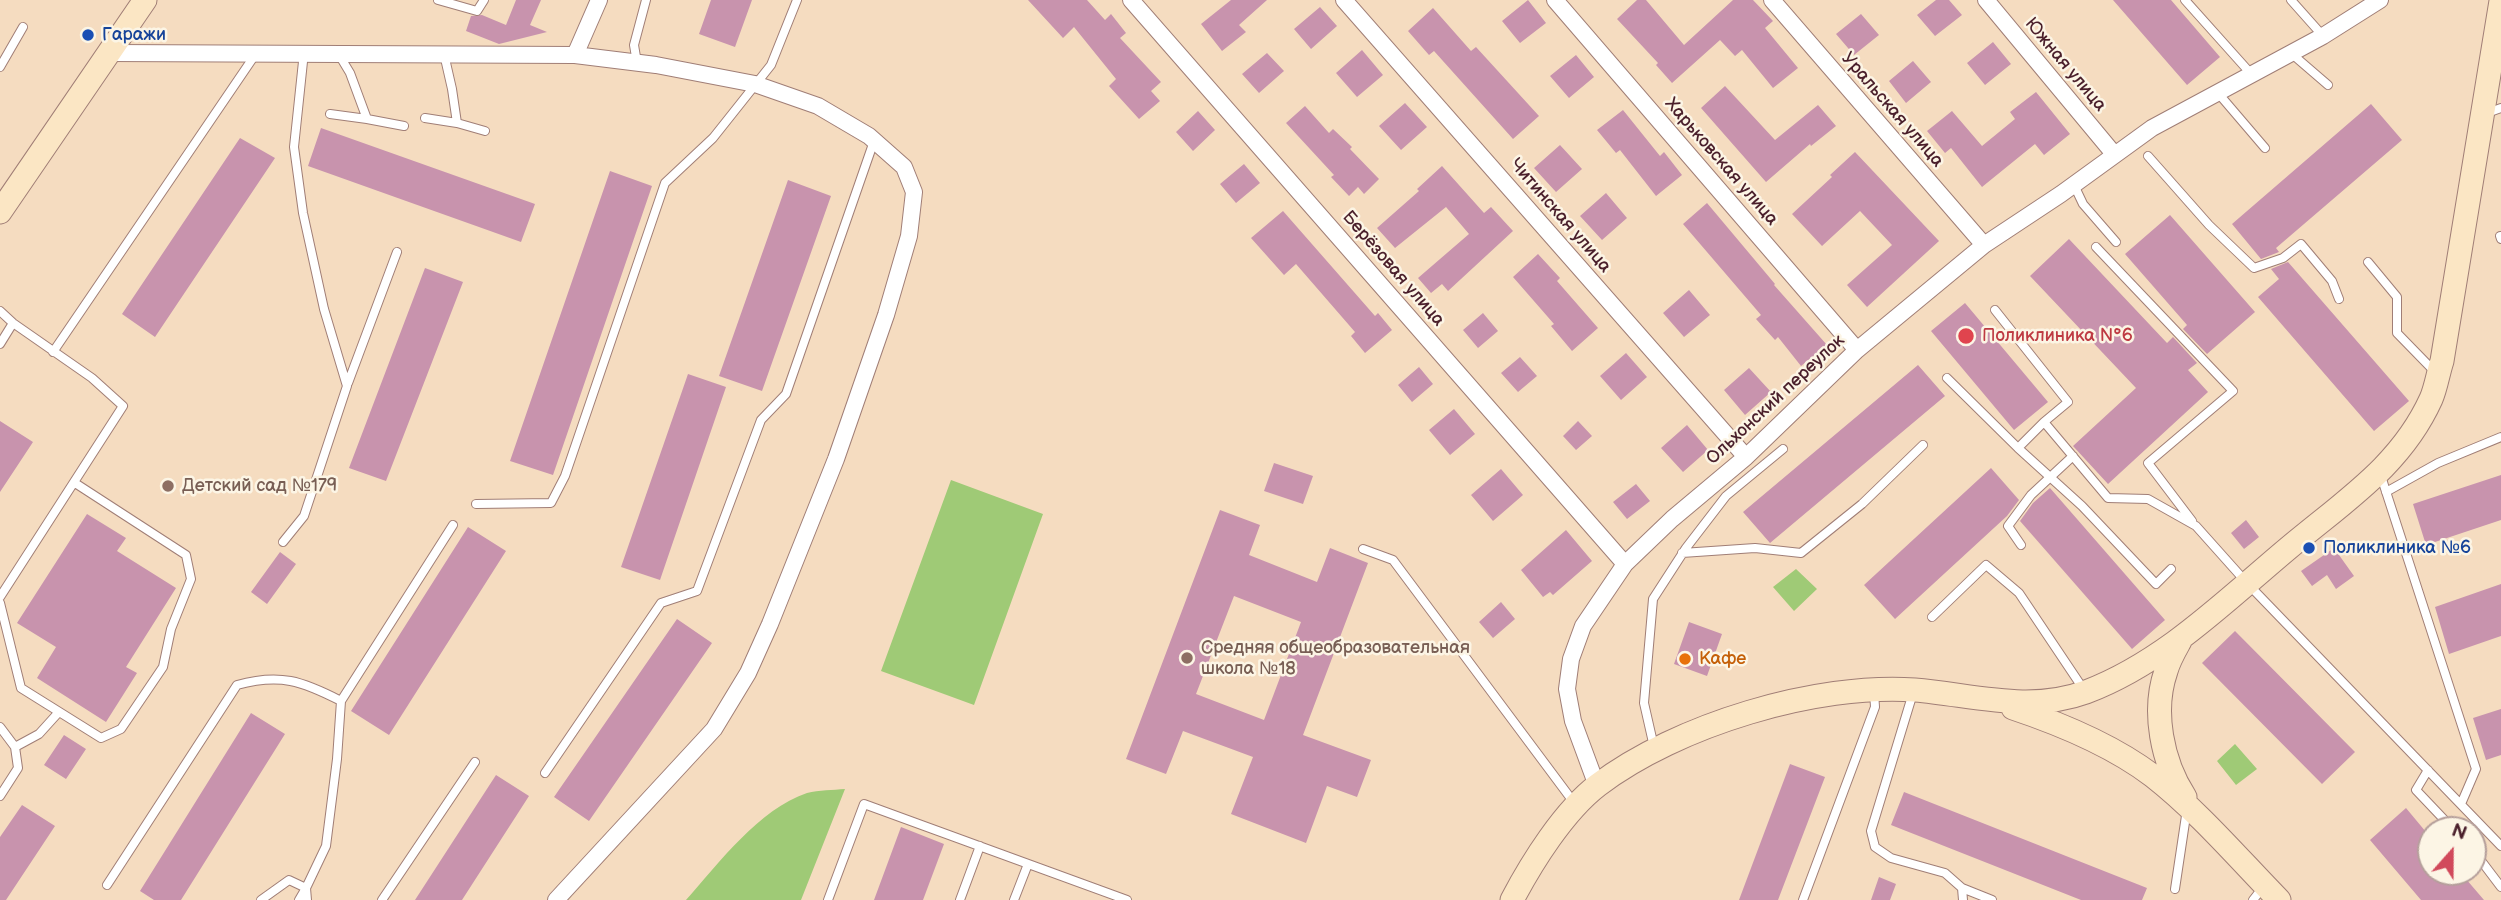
<!DOCTYPE html>
<html>
<head>
<meta charset="utf-8">
<style>
	body { margin:0 }
	#map { position:relative; width:2501px; height:900px; overflow:hidden; background:#f5dcc0; font-family:"Balsamiq Sans",sans-serif }
	canvas { display:block }
	.north { position:absolute; left:2417px; top:816px; width:70px; height:70px; box-sizing:border-box; background:#fcf5e5; border:2px solid #b59f9b; border-radius:50%; rotate:21deg; font-size:19px; font-weight:700; line-height:28px; text-align:center; color:#4a1f2b }
	.north::after { content:''; display:block; margin:auto; width:24px; height:32px; background:#d1495b; clip-path:polygon(50% 0,100% 100%,50% 72%,0 100%) }
</style>
</head>
<body>
<div id="map">
<canvas width="2501" height="900"></canvas>
<div class="north">N</div>
</div>
<script>
const ctx = document.querySelector('canvas').getContext('2d');
ctx.lineJoin = 'round';
function fillPath(path, color) { ctx.fillStyle = color; ctx.fill(path, 'evenodd'); }
function strokePath(path, color, width, dash) { ctx.strokeStyle = color; ctx.lineWidth = width; ctx.lineCap = dash ? 'butt' : 'round'; ctx.setLineDash(dash || []); ctx.stroke(path); }
function write(font, color, halo, rows, align = 'center') {
  ctx.font = font + ' "Balsamiq Sans",sans-serif'; ctx.lineWidth = 5; ctx.setLineDash([]); ctx.textBaseline = 'middle'; ctx.strokeStyle = halo; ctx.fillStyle = color; for (const [text, x, y, turn = 0] of rows) {
    ctx.save(); ctx.translate(x, y); ctx.rotate((+turn || 0) * Math.PI / 180); ctx.textAlign = isNaN(turn) ? turn : align; if (halo) ctx.strokeText(text, 0, 0); ctx.fillText(text, 0, 0); ctx.restore();
  }
}
fillPath(new Path2D(`
	M 951,480 L 1043,514 L 974,705 L 881,671 Z
	M 1796,569 L 1817,589 L 1794,611 L 1773,587 Z
	M 2235,744 L 2257,769 L 2236,785 L 2217,761 Z
	M 845,789 L 801,900 L 686,900 C 719,863 759,809 807,793 C 819,790 833,790 845,789 Z`), '#9fca76');
fillPath(new Path2D(`
	M 516,0 L 541,0 L 530,25 L 547,32 L 499,44 L 466,31 L 471,16 L 482,15 L 506,25 Z
	M 711,0 L 752,0 L 735,47 L 699,34 Z
	M 1028,0 L 1087,0 L 1105,20 L 1111,14 L 1126,33 L 1120,38 L 1161,82 L 1151,91 L 1160,101 L 1139,119 L 1109,86 L 1116,79 L 1074,27 L 1063,38 Z
	M 1231,0 L 1267,0 L 1239,25 L 1246,32 L 1222,51 L 1201,24 Z
	M 1528,0 L 1546,23 L 1520,43 L 1502,21 Z
	M 1637,0 L 1646,0 L 1684,45 L 1733,0 L 1753,0 L 1773,21 L 1765,28 L 1798,68 L 1773,88 L 1742,50 L 1735,56 L 1720,40 L 1672,83 L 1656,65 L 1658,63 L 1617,19 Z
	M 1936,0 L 1949,0 L 1962,15 L 1935,36 L 1917,15 Z
	M 2113,0 L 2171,0 L 2220,57 L 2187,85 Z
	M 1320,7 L 1337,26 L 1311,49 L 1294,29 Z
	M 1433,8 L 1471,51 L 1476,47 L 1539,116 L 1513,139 L 1434,51 L 1429,55 L 1408,31 Z
	M 1861,14 L 1879,35 L 1854,55 L 1836,34 Z
	M 1993,42 L 2011,64 L 1985,85 L 1967,63 Z
	M 1362,50 L 1383,75 L 1357,97 L 1336,73 Z
	M 1267,53 L 1284,71 L 1259,93 L 1242,74 Z
	M 1576,55 L 1594,77 L 1569,98 L 1550,76 Z
	M 1913,61 L 1931,82 L 1906,103 L 1889,81 Z
	M 1725,86 L 1775,140 L 1818,105 L 1836,126 L 1811,146 L 1810,144 L 1766,182 L 1701,108 Z
	M 2036,92 L 2070,134 L 2044,155 L 2035,144 L 1982,187 L 1951,148 L 1945,153 L 1927,131 L 1952,111 L 1982,146 L 2015,119 L 2010,112 Z
	M 1405,103 L 1427,127 L 1401,150 L 1379,126 Z
	M 2371,104 L 2402,140 L 2276,248 L 2279,252 L 2261,259 L 2232,224 Z
	M 1305,106 L 1329,133 L 1333,129 L 1352,147 L 1350,149 L 1379,179 L 1364,194 L 1358,187 L 1349,196 L 1331,177 L 1334,175 L 1286,123 Z
	M 1623,110 L 1660,156 L 1664,152 L 1682,175 L 1656,196 L 1620,150 L 1616,153 L 1597,130 Z
	M 1198,111 L 1215,130 L 1193,151 L 1176,132 Z
	M 321,128 L 535,204 L 521,242 L 308,166 Z
	M 240,138 L 275,158 L 155,337 L 122,314 Z
	M 1560,145 L 1582,169 L 1556,192 L 1534,168 Z
	M 1855,152 L 1939,241 L 1867,307 L 1847,285 L 1892,245 L 1860,211 L 1822,246 L 1792,214 L 1832,177 L 1830,175 Z
	M 1244,164 L 1260,183 L 1236,203 L 1220,184 Z
	M 1442,166 L 1484,213 L 1491,207 L 1513,231 L 1448,291 L 1442,284 L 1431,293 L 1418,278 L 1469,234 L 1446,207 L 1395,248 L 1377,228 L 1419,191 L 1417,189 Z
	M 610,171 L 652,186 L 553,475 L 510,461 Z
	M 788,180 L 831,196 L 762,391 L 719,376 Z
	M 1606,193 L 1627,218 L 1602,240 L 1580,216 Z
	M 1707,203 L 1775,284 L 1774,285 L 1827,345 L 1801,366 L 1778,337 L 1775,340 L 1756,319 L 1761,315 L 1683,224 Z
	M 1283,211 L 1375,316 L 1378,313 L 1392,330 L 1365,353 L 1351,336 L 1355,332 L 1296,264 L 1284,275 L 1251,238 Z
	M 2170,215 L 2255,312 L 2207,354 L 2183,329 L 2187,325 L 2125,254 Z
	M 2069,239 L 2167,343 L 2173,337 L 2197,363 L 2188,370 L 2208,392 L 2108,484 L 2073,446 L 2136,388 L 2030,276 Z
	M 1538,254 L 1560,278 L 1557,281 L 1598,328 L 1572,351 L 1551,326 L 1554,324 L 1513,277 Z
	M 2288,262 L 2409,401 L 2374,431 L 2258,297 L 2279,279 L 2271,269 Z
	M 425,268 L 463,282 L 386,481 L 349,468 Z
	M 1689,290 L 1710,315 L 1684,337 L 1663,313 Z
	M 1965,303 L 2048,402 L 2014,430 L 1931,331 Z
	M 1483,313 L 1498,331 L 1478,348 L 1463,330 Z
	M 1626,353 L 1647,377 L 1621,400 L 1600,376 Z
	M 1520,357 L 1537,376 L 1518,392 L 1501,373 Z
	M 1918,365 L 1945,396 L 1770,543 L 1743,512 Z
	M 1419,367 L 1433,384 L 1412,402 L 1398,385 Z
	M 1749,368 L 1771,392 L 1745,415 L 1724,390 Z
	M 688,374 L 726,387 L 660,580 L 621,567 Z
	M 1454,409 L 1475,434 L 1450,455 L 1429,430 Z
	M 0,421 L 33,442 L 0,492 Z
	M 1578,421 L 1592,436 L 1576,450 L 1563,436 Z
	M 1687,425 L 1708,450 L 1683,472 L 1661,448 Z
	M 1274,463 L 1313,476 L 1303,504 L 1264,491 Z
	M 1991,468 L 2019,500 L 2007,516 L 1895,619 L 1864,585 Z
	M 1501,469 L 1523,495 L 1493,521 L 1471,495 Z
	M 2501,475 L 2501,520 L 2426,545 L 2413,504 Z
	M 1636,484 L 1650,501 L 1627,519 L 1613,502 Z
	M 2050,488 L 2165,620 L 2132,649 L 2020,521 L 2033,503 Z
	M 1220,510 L 1260,525 L 1249,555 L 1317,582 L 1330,548 L 1368,563 L 1303,735 L 1371,760 L 1357,797 L 1327,786 L 1306,843 L 1231,814 L 1253,757 L 1183,731 L 1166,774 L 1126,759 ZM 1234,596 L 1301,622 L 1264,720 L 1196,694 Z
	M 87,514 L 126,538 L 117,551 L 176,588 L 126,667 L 137,673 L 106,722 L 37,678 L 56,647 L 17,623 Z
	M 2246,520 L 2259,537 L 2244,549 L 2231,533 Z
	M 468,527 L 506,551 L 389,735 L 351,711 Z
	M 1566,530 L 1592,561 L 1553,595 L 1550,592 L 1543,597 L 1521,570 Z
	M 2334,548 L 2354,576 L 2336,589 L 2327,575 L 2312,586 L 2301,571 Z
	M 280,552 L 296,564 L 267,604 L 251,592 Z
	M 2501,584 L 2501,636 L 2449,654 L 2435,607 Z
	M 1501,602 L 1515,619 L 1493,638 L 1479,622 Z
	M 677,619 L 712,643 L 589,821 L 554,797 Z
	M 1689,622 L 1722,634 L 1707,676 L 1674,664 Z
	M 2235,631 L 2355,752 L 2322,784 L 2202,663 Z
	M 2501,709 L 2501,755 L 2486,760 L 2473,718 Z
	M 251,713 L 285,734 L 181,900 L 154,900 L 140,891 Z
	M 64,735 L 86,749 L 66,779 L 44,765 Z
	M 1790,764 L 1825,777 L 1778,900 L 1739,900 Z
	M 496,775 L 529,796 L 462,900 L 415,900 Z
	M 1904,792 L 2147,888 L 2142,900 L 2081,900 L 1891,825 Z
	M 22,805 L 55,826 L 6,900 L 0,900 L 0,837 Z
	M 2406,808 L 2431,838 L 2431,872 L 2460,872 L 2484,900 L 2421,900 L 2370,840 Z
	M 901,827 L 944,844 L 923,900 L 874,900 Z
	M 1879,877 L 1896,884 L 1890,900 L 1871,900 Z`), '#c893ad');
const lane = new Path2D(`
	M 438,0 L 477,11 L 484,0
	M 2185,0 L 2253,76
	M 2291,0 L 2323,36
	M 2292,54 L 2328,85
	M 637,63 L 634,45 L 646,0
	M 0,67 L 23,27
	M 2218,93 L 2265,148
	M 2487,113 L 2501,108
	M 330,114 L 367,119 L 350,73 L 338,53
	M 425,118 L 457,123 L 452,89 L 444,54
	M 367,119 L 404,126
	M 457,123 L 485,131
	M 2148,156 L 2209,225 L 2254,268 L 2283,258 L 2301,244 L 2332,281 L 2339,299
	M 2074,185 L 2083,204 L 2116,242
	M 2500,236 L 2501,239
	M 2096,247 L 2233,391 L 2148,463 L 2192,521
	M 2368,262 L 2397,297 L 2397,333 L 2436,373
	M 1995,310 L 2068,402 L 2044,422 L 2108,498 L 2148,499 L 2196,526 L 2246,582 L 2501,846
	M 0,311 L 13,323 L 92,378 L 123,406 L 0,597
	M 0,344 L 13,323
	M 53,352 L 255,55
	M 1947,378 L 2018,448 L 2044,422
	M 348,383 L 397,252
	M 2018,448 L 2082,506 L 2156,584 L 2171,569
	M 2380,473 L 2476,769 L 2461,804
	M 2386,492 L 2438,463 L 2501,437
	M 476,504 L 551,503 L 565,476 L 665,183 L 713,138 L 771,65 L 797,0
	M 283,542 L 304,516 L 347,386 L 324,309 L 303,213 L 294,147 L 304,52
	M 2021,545 L 2008,526 L 2031,495 L 2073,456
	M 1363,549 L 1393,560 L 1575,804
	M 1682,553 L 1755,548 L 1801,553 L 1862,504 L 1923,445
	M 0,603 L 21,688 L 101,738 L 121,729 L 163,667 L 171,629 L 191,579 L 186,555 L 75,483
	M 1932,617 L 1986,565 L 2019,593 L 2084,690
	M 1913,693 L 1871,831 L 1875,847 L 1891,858 L 1945,873 L 1962,888 L 1963,900
	M 0,727 L 15,747 L 18,768 L 0,796
	M 15,747 L 39,734 L 58,713
	M 1654,747 L 1644,703 L 1653,599 L 1686,548 L 1726,496 L 1783,449
	M 2428,770 L 2416,790 L 2454,830
	M 545,773 L 661,603 L 697,591 L 761,420 L 786,394 L 874,141
	M 2473,850 L 2501,887
	M 107,885 L 237,685 C 280,673 302,681 341,701
	M 1962,888 L 1992,900
	M 2175,889 L 2187,809
	M 261,900 L 289,880 L 306,888 L 299,900
	M 307,900 L 306,888 L 326,846 L 337,759 L 341,701 L 453,525
	M 382,900 L 475,762
	M 828,900 L 864,804 L 1127,900
	M 960,900 L 980,846
	M 1014,900 L 1028,864
	M 1803,900 L 1875,707 L 1874,692
	M 2253,900 L 2264,886`);
const street = new Path2D(`
	M 1131,0 L 1625,564
	M 1344,0 L 1746,457
	M 1555,0 L 1857,350
	M 1772,0 L 1984,245
	M 1986,0 L 2114,154
	M 109,53 L 575,55 L 656,65 L 755,84 L 818,106 L 869,136 L 904,167 L 914,192 L 909,236 L 886,315 L 836,459 L 770,624 L 748,673 L 714,729 L 556,900
	M 575,55 L 599,0
	M 1597,786 L 1573,721 L 1567,689 L 1571,659 L 1583,626 L 1625,564 L 1672,519 L 1746,457 L 1857,350 L 1984,245 L 2061,194 L 2152,128 L 2323,36 L 2380,0`);
const secondary = new Path2D(`
	M 0,212 L 145,0
	M 2180,641 C 2175,650 2169,660 2166,671 C 2152,711 2162,762 2185,797
	M 2013,708 C 2061,724 2112,745 2153,776 C 2199,812 2238,858 2279,900
	M 1512,900 C 1532,862 1564,811 1598,785 C 1677,725 1816,683 1915,690 C 1973,695 2029,713 2086,692 C 2168,661 2231,595 2297,541 C 2349,498 2402,463 2431,399 C 2436,388 2438,373 2442,361 L 2501,1`);
strokePath(lane, '#a07e76', 10);
strokePath(street, '#a07e76', 18);
strokePath(secondary, '#a07e76', 25);
strokePath(lane, '#fff', 8);
strokePath(street, '#fff', 16);
strokePath(secondary, '#fbe6c4', 23);
for (const [x, y, r, color] of [
	[88,35,7,"#1a4fb4"],
	[1966,336,9,"#e0444e"],
	[168,486,7,"#8d6e63"],
	[2309,548,7,"#1a4fb4"],
	[1187,658,7,"#8d6e63"],
	[1685,659,7,"#e8710a"]
]) { const dot = new Path2D(); dot.arc(x, y, r, 0, 2 * Math.PI); ctx.fillStyle = color; ctx.fill(dot); strokePath(dot, '#fcf5e5', 2.5); }
write('18px', '#164399', '#fcf5e5', [
	["Гаражи",102,35],
	["Поликлиника №6",2323,548]
], 'left');
write('18px', '#4a1f2b', '#fcf5e5', [
	["Южная улица",2065,65,50],
	["Уральская улица",1892,110,49],
	["Харьковская улица",1721,162,49],
	["Читинская улица",1560,216,49],
	["Берёзовая улица",1393,269,49],
	["Ольхонский переулок",1776,400,-43]
]);
write('18px', '#be3a42', '#fcf5e5', [
	["Поликлиника N°6",1982,336]
], 'left');
write('18px', '#785e54', '#fcf5e5', [
	["Детский сад №179",182,486],
	["Средняя общеобразовательная",1201,648],
	["школа №18",1201,669]
], 'left');
write('18px', '#c56008', '#fcf5e5', [
	["Кафе",1699,659]
], 'left');
</script>
</body>
</html>
